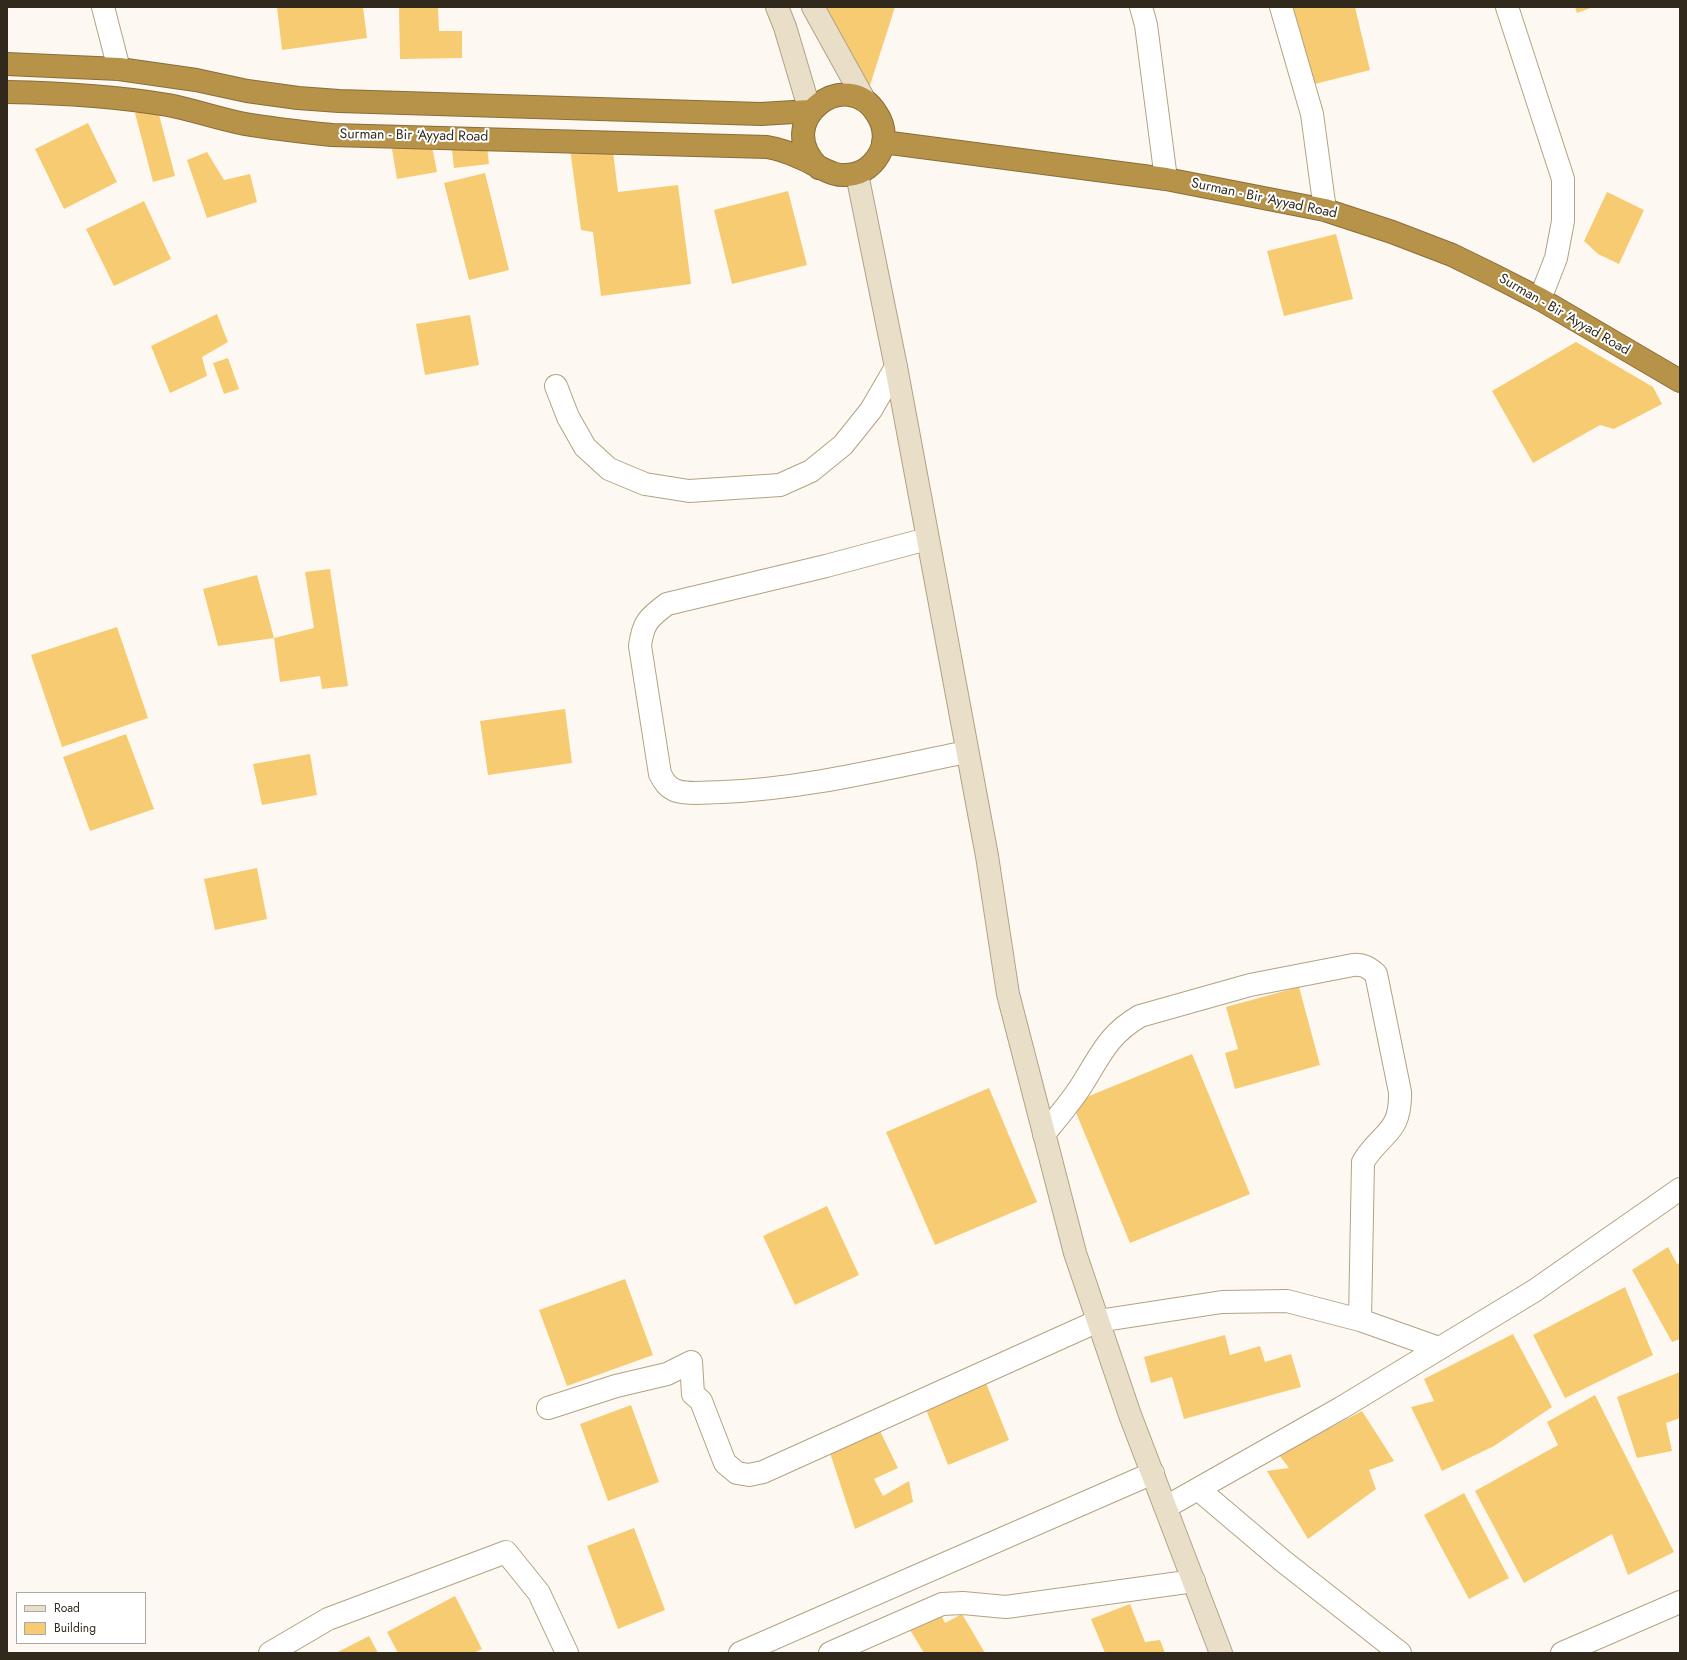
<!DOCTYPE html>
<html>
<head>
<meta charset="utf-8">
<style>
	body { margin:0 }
	#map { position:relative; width:1687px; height:1660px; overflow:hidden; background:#fdf9f2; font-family:Jost,sans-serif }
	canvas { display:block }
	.frame { position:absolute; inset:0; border:8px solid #30291c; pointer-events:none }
	.legend { position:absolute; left:16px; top:1592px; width:130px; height:52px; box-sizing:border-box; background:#fff; border:1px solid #aca9a4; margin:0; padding:5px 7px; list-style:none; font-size:12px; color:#30291c }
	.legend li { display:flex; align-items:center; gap:8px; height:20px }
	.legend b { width:20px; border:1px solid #aca9a4 }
</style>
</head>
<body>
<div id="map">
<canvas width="1687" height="1660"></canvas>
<div class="frame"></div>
<ul class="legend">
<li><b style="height:5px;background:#e9dfc8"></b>Road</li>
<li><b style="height:11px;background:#f7cb71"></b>Building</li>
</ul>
</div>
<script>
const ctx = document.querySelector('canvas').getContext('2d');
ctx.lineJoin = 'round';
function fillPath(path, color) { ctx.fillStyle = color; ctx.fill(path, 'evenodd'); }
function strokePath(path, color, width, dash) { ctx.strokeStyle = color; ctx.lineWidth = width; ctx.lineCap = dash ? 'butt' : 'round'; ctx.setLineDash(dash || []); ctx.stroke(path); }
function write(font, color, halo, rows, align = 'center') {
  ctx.font = font + ' Jost,sans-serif'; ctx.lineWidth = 4; ctx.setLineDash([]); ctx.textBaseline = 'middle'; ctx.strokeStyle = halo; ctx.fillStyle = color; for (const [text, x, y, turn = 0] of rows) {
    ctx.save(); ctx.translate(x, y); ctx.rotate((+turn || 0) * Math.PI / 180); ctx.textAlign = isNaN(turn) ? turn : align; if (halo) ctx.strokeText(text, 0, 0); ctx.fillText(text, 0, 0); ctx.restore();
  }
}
fillPath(new Path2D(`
	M 277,7 L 363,7 L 367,38 L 282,50 Z
	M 399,7 L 438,7 L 439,31 L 462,31 L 462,58 L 400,59 Z
	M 816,7 L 895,7 L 865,101 Z
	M 1290,7 L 1355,7 L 1370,70 L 1311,85 Z
	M 1575,7 L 1593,7 L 1577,13 Z
	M 157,107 L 175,176 L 153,182 L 135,113 Z
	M 88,123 L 117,182 L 64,209 L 35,149 Z
	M 486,138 L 489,164 L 454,168 L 451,142 Z
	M 431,141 L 437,172 L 397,179 L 392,149 Z
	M 612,143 L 618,192 L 678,185 L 691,284 L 601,296 L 593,232 L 581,230 L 570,149 Z
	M 207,152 L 224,180 L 250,174 L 257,202 L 207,218 L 187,160 Z
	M 485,173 L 509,270 L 469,280 L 444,183 Z
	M 788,191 L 807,265 L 732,284 L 714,210 Z
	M 1607,192 L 1644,210 L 1619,264 L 1598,254 L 1584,241 Z
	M 144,201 L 171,259 L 114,286 L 86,229 Z
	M 1336,234 L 1353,299 L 1284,316 L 1267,251 Z
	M 217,314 L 228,342 L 202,357 L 207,376 L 170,393 L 151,346 Z
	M 470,315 L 479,365 L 425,375 L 416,324 Z
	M 1576,342 L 1653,387 L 1662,404 L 1614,429 L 1600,425 L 1533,463 L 1492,391 Z
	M 228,358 L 239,389 L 224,394 L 213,363 Z
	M 330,569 L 348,686 L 322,689 L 320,676 L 280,682 L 274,638 L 218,646 L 203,589 L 257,575 L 274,638 L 314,628 L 305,572 Z
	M 117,627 L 148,718 L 62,747 L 31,655 Z
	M 565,709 L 572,763 L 488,775 L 480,721 Z
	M 126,734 L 154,809 L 90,831 L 63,757 Z
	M 310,754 L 317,795 L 262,805 L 253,764 Z
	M 257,868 L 267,919 L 215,930 L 204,879 Z
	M 1299,987 L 1320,1065 L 1235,1089 L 1225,1053 L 1238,1049 L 1226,1007 Z
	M 1192,1054 L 1250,1194 L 1130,1243 L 1072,1103 Z
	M 989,1088 L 1037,1202 L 935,1245 L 886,1132 Z
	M 827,1206 L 859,1275 L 795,1305 L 763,1236 Z
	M 1668,1247 L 1677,1264 L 1680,1263 L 1680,1339 L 1672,1342 L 1632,1270 Z
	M 625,1279 L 653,1355 L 567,1386 L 539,1310 Z
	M 1625,1287 L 1653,1355 L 1565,1398 L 1533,1335 Z
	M 1513,1334 L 1552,1407 L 1494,1446 L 1442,1471 L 1411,1407 L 1434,1401 L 1424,1379 Z
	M 1225,1335 L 1230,1355 L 1260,1346 L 1265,1362 L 1291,1354 L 1301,1387 L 1184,1419 L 1172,1377 L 1151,1383 L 1144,1357 Z
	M 1680,1372 L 1680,1418 L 1666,1423 L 1672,1451 L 1637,1458 L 1617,1397 Z
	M 984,1378 L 1009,1440 L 948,1465 L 923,1402 Z
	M 1595,1395 L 1674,1552 L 1628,1575 L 1612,1534 L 1524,1583 L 1475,1491 L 1558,1445 L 1547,1422 Z
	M 631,1405 L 659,1482 L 608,1501 L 580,1424 Z
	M 1362,1411 L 1394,1461 L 1369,1470 L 1376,1489 L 1308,1539 L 1267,1471 L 1289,1468 L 1279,1455 Z
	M 879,1429 L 898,1468 L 874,1479 L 883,1496 L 909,1481 L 913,1502 L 855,1529 L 830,1453 Z
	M 1464,1493 L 1509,1578 L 1469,1599 L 1424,1515 Z
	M 634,1528 L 665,1610 L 618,1629 L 587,1546 Z
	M 455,1596 L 482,1649 L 474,1653 L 398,1653 L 387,1632 Z
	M 1130,1604 L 1145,1642 L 1160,1640 L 1165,1653 L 1105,1653 L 1091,1619 Z
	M 940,1613 L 945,1623 L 962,1614 L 985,1653 L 924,1653 L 910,1630 Z
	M 369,1636 L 378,1653 L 336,1653 Z`), '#f7cb71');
const street = new Path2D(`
	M 103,7 L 119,69
	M 1141,7 L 1146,25 L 1166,179
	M 1281,7 L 1312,114 L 1325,210
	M 1507,7 L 1563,179 L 1563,221 L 1556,258 L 1540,299
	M 556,386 L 568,417 L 585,447 L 609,469 L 645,484 L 689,491 L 780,485 L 811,471 L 843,445 L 871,410 L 896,367
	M 927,539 L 826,566 L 667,604 C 648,618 643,623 640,646 L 660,774 C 664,782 668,788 677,791 C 690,795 708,792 722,792 C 805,789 886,768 967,752
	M 1044,1134 C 1057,1118 1072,1101 1083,1083 C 1101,1054 1109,1034 1140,1016 L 1250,985 L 1353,965 C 1363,964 1368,967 1376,974 L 1400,1092 C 1401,1134 1382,1131 1363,1162 L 1360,1320
	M 548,1408 L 616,1386 L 667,1374 L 691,1362 L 693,1394 L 701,1401 L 725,1463 L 737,1473 L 749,1475 L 763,1472 L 1098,1321 L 1222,1302 L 1287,1301 L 1360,1320 L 1439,1348
	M 1198,1489 L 1283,1561 L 1400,1653
	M 1166,1507 L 1341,1408 L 1534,1291 L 1680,1189
	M 270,1653 L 328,1619 L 506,1552 L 539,1593 L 567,1653
	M 740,1653 L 1153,1473
	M 830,1653 L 942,1604 L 963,1603 L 1006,1607 L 1194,1581
	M 1562,1653 L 1680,1602`);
const secondary = new Path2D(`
	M 777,7 L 785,27 L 810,111
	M 813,7 L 865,101
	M 857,174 L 896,367 L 987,856 L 1008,994 L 1075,1253 L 1130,1415 L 1221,1653`);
const highway = new Path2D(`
	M 7,64 L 119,69 L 196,80 L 247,91 L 298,98 L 339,101 L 761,114 L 810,111
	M 7,92 C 61,93 114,96 168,105 C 194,110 219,119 245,124 C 274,129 303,132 332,135 L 767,147 C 779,149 790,153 801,158 C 820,166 833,179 854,174 C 868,171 879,159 883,145 C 885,134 883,123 877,114 C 847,64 770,121 819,168
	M 883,142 L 1166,179 L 1325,210 L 1392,232 L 1452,255 L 1493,275 L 1540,299 L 1680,381`);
strokePath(street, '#b3a281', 24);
strokePath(secondary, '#b3a281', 24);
strokePath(highway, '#886e39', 24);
strokePath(street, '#fff', 22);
strokePath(secondary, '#e9dfc8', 22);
strokePath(highway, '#b79349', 22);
write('14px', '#30291c', '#fff', [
	["Surman - Bir ‘Ayyad Road",414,136,1],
	["Surman - Bir ‘Ayyad Road",1264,199,12],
	["Surman - Bir ‘Ayyad Road",1564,315,30]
]);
</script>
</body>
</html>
